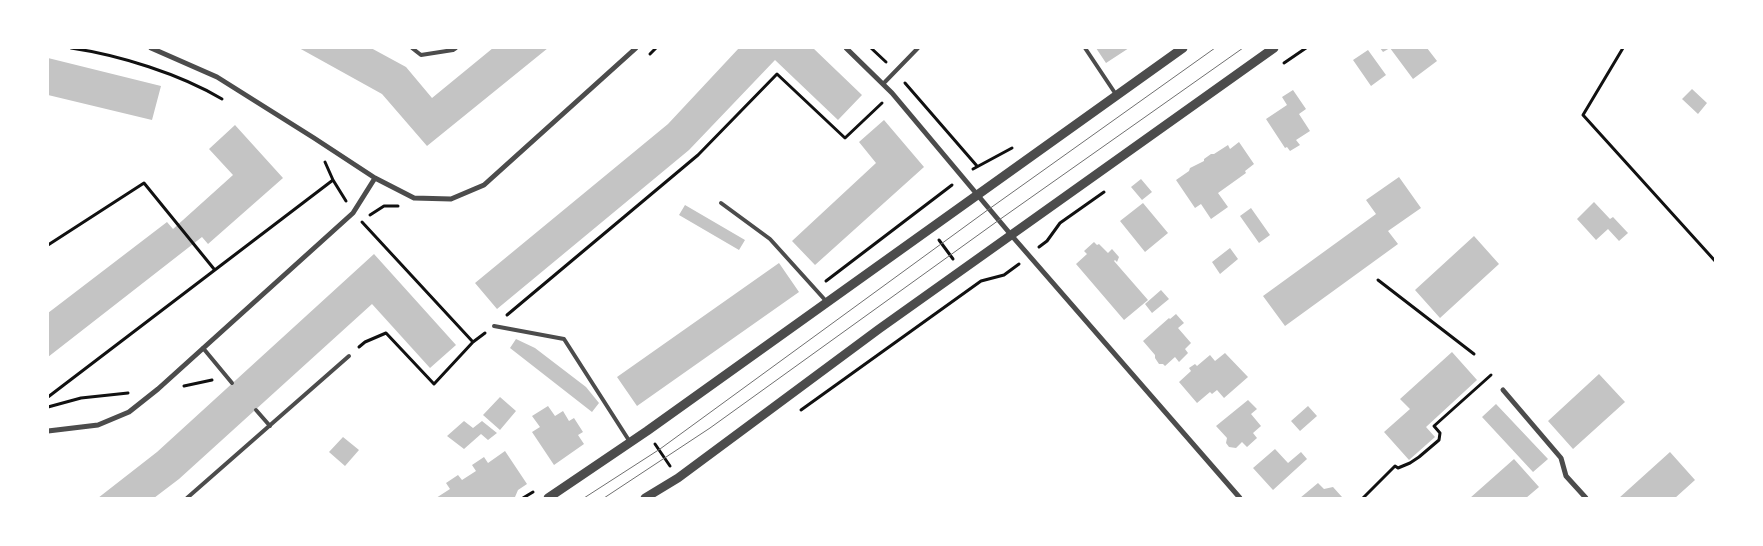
<!DOCTYPE html>
<html>
<head>
<meta charset="utf-8">
<style>
	body { margin:0 }
	#map { position:relative; width:1763px; height:546px; overflow:hidden; background:#fff; font-family:Raleway,sans-serif }
	canvas { display:block }
	.frame { position:absolute; inset:0; border:49px solid #fff; pointer-events:none }
</style>
</head>
<body>
<div id="map">
<canvas width="1763" height="546"></canvas>
<div class="frame"></div>
</div>
<script>
const ctx = document.querySelector('canvas').getContext('2d');
ctx.lineJoin = 'round';
function fillPath(path, color) { ctx.fillStyle = color; ctx.fill(path, 'evenodd'); }
function strokePath(path, color, width, dash) { ctx.strokeStyle = color; ctx.lineWidth = width; ctx.lineCap = dash ? 'butt' : 'round'; ctx.setLineDash(dash || []); ctx.stroke(path); }
fillPath(new Path2D(`
	M 299,48 L 371,48 L 406,67 L 432,98 L 493,48 L 548,48 L 427,146 L 382,94 Z
	M 739,48 L 813,48 L 862,95 L 838,120 L 775,60 L 689,150 L 497,309 L 475,283 L 668,124 Z
	M 1096,48 L 1129,48 L 1106,63 Z
	M 1380,48 L 1427,48 L 1437,61 L 1413,79 L 1390,48 L 1383,52 Z
	M 1368,50 L 1386,75 L 1371,86 L 1353,60 Z
	M 48,58 L 161,86 L 152,120 L 48,95 Z
	M 1692,89 L 1707,103 L 1698,114 L 1682,99 Z
	M 1293,90 L 1306,109 L 1299,114 L 1310,131 L 1296,140 L 1300,145 L 1290,151 L 1287,147 L 1285,148 L 1266,119 L 1287,105 L 1282,97 Z
	M 884,120 L 924,167 L 815,265 L 792,241 L 876,163 L 859,142 Z
	M 235,125 L 283,178 L 208,244 L 202,237 L 48,357 L 48,313 L 167,222 L 173,229 L 233,175 L 209,149 Z
	M 1239,142 L 1254,164 L 1245,171 L 1246,173 L 1218,193 L 1228,207 L 1211,219 L 1201,204 L 1195,208 L 1176,180 L 1189,171 L 1190,168 L 1204,161 L 1204,159 L 1211,154 L 1214,154 L 1228,145 L 1230,149 Z
	M 1399,177 L 1421,208 L 1388,231 L 1398,244 L 1285,326 L 1263,296 L 1376,214 L 1366,200 Z
	M 1141,179 L 1152,192 L 1142,200 L 1131,187 Z
	M 1594,202 L 1610,219 L 1613,217 L 1628,233 L 1619,241 L 1608,229 L 1596,240 L 1577,219 Z
	M 1143,203 L 1168,233 L 1145,252 L 1120,221 Z
	M 685,205 L 745,240 L 739,250 L 679,215 Z
	M 1251,208 L 1270,235 L 1259,243 L 1240,216 Z
	M 1474,236 L 1499,264 L 1440,318 L 1415,290 Z
	M 1094,242 L 1097,245 L 1099,244 L 1108,253 L 1112,249 L 1119,257 L 1117,262 L 1115,260 L 1114,261 L 1148,300 L 1124,320 L 1076,264 L 1087,254 L 1084,251 Z
	M 1230,248 L 1238,259 L 1220,274 L 1212,262 Z
	M 374,254 L 456,345 L 430,368 L 372,304 L 179,479 L 154,498 L 98,498 L 157,452 Z
	M 779,263 L 799,292 L 637,406 L 617,377 Z
	M 1161,290 L 1169,299 L 1152,313 L 1145,304 Z
	M 1176,314 L 1184,323 L 1178,328 L 1191,343 L 1185,349 L 1188,353 L 1179,362 L 1175,357 L 1165,366 L 1163,364 L 1159,364 L 1155,358 L 1155,355 L 1143,341 L 1169,318 L 1170,319 Z
	M 516,339 L 535,348 L 586,387 L 599,403 L 592,412 L 510,348 Z
	M 1452,352 L 1477,380 L 1426,427 L 1435,437 L 1409,460 L 1384,432 L 1410,409 L 1400,399 Z
	M 1225,353 L 1248,377 L 1224,398 L 1217,390 L 1212,394 L 1210,392 L 1197,403 L 1179,382 L 1191,371 L 1189,368 L 1195,364 L 1197,366 L 1210,355 L 1215,361 Z
	M 1599,374 L 1625,402 L 1573,449 L 1548,421 Z
	M 500,397 L 516,411 L 500,430 L 483,415 Z
	M 1248,400 L 1257,409 L 1251,414 L 1261,426 L 1253,433 L 1257,438 L 1247,447 L 1242,442 L 1236,448 L 1229,447 L 1226,443 L 1227,438 L 1216,426 Z
	M 1496,404 L 1548,459 L 1533,472 L 1482,417 Z
	M 548,406 L 555,416 L 563,411 L 569,421 L 574,418 L 583,432 L 578,435 L 584,444 L 554,465 L 532,432 L 540,427 L 532,416 Z
	M 1308,406 L 1317,416 L 1300,431 L 1291,421 Z
	M 464,421 L 473,428 L 482,421 L 497,433 L 488,440 L 481,434 L 464,449 L 447,436 Z
	M 343,437 L 359,450 L 345,466 L 329,452 Z
	M 1275,449 L 1288,463 L 1301,452 L 1307,459 L 1273,490 L 1253,468 Z
	M 505,451 L 527,484 L 518,490 L 515,497 L 506,498 L 436,498 L 450,489 L 446,483 L 458,475 L 462,480 L 476,471 L 472,465 L 484,457 L 488,463 Z
	M 1670,452 L 1695,480 L 1675,498 L 1619,498 Z
	M 1514,459 L 1539,487 L 1526,498 L 1470,498 Z
	M 1318,483 L 1324,489 L 1333,487 L 1342,497 L 1340,498 L 1300,498 Z`), '#c4c4c4');
strokePath(new Path2D(`
	M 71,48 C 119,55 180,74 222,99
	M 871,48 L 886,62
	M 1623,48 L 1583,115 L 1716,262
	M 650,54 L 656,48
	M 1284,63 L 1306,48
	M 905,83 L 977,166
	M 325,162 L 333,180
	M 973,169 L 1012,148
	M 370,215 L 384,206 L 398,206
	M 362,222 L 473,342 L 485,333
	M 939,240 L 953,259
	M 48,245 L 144,183 L 214,269
	M 1039,247 L 1047,241 L 1060,223 L 1104,192
	M 1378,280 L 1474,354
	M 826,281 L 952,185
	M 507,315 L 698,155 L 777,74 L 845,138 L 882,103
	M 359,347 L 365,342 L 386,333 L 434,384 L 473,342
	M 184,386 L 212,380
	M 48,397 L 333,180 L 346,201
	M 48,407 L 81,398 L 128,393
	M 801,410 L 981,281 L 1004,275 L 1019,264
	M 655,444 L 670,466
	M 523,498 L 533,492
	M 1363,498 L 1395,466 L 1398,468 L 1410,463 L 1419,457 L 1439,440 L 1440,433 L 1434,426 L 1491,375`), '#111', 3);
strokePath(new Path2D(`
	M 412,48 L 421,55 L 453,50 L 456,48
	M 1085,48 L 1117,96
	M 883,84 L 918,48
	M 721,203 L 770,239 L 826,301
	M 494,326 L 564,339 L 630,442
	M 203,348 L 232,383
	M 256,410 L 270,426
	M 187,498 L 349,356`), '#4c4c4c', 4);
strokePath(new Path2D(`
	M 151,48 L 217,77 L 314,138 L 375,178 L 414,198 L 451,199 L 484,185 L 636,48
	M 846,48 L 892,93 L 1012,236 L 1240,498
	M 1503,390 L 1561,458 L 1566,476 L 1586,498
	M 48,431 L 98,425 L 129,412 L 158,389 L 353,213 L 375,178`), '#4c4c4c', 5);
strokePath(new Path2D(`
	M 548,498 L 647,431 L 1183,48
	M 645,498 L 678,478 L 879,329 L 1274,48`), '#4c4c4c', 9);
strokePath(new Path2D(`
	M 584,498 L 660,449 L 989,209 L 1215,48
	M 604,498 L 710,428 L 999,220 L 1243,48`), '#707070', 1);
</script>
</body>
</html>
